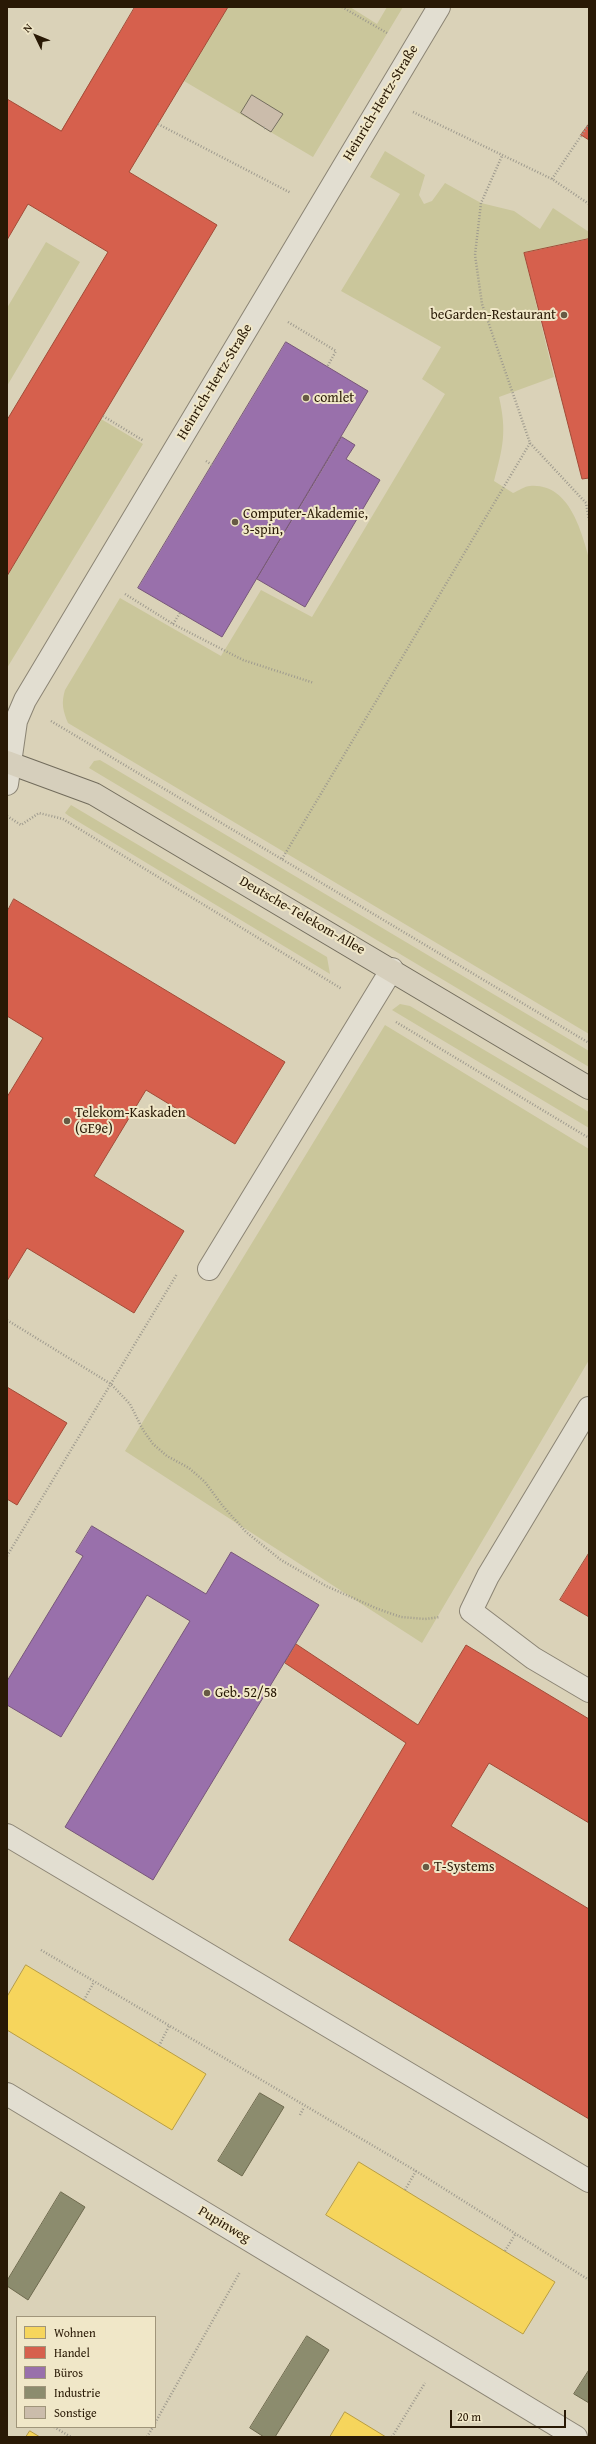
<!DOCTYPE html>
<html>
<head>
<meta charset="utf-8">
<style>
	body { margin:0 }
	#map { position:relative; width:596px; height:2444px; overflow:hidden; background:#dad2b8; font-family:"Gentium Book Plus",serif }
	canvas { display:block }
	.frame { position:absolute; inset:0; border:8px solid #291905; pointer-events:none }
	.legend { position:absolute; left:16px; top:2316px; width:140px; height:112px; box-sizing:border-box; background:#f0e7c8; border:1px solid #a0957a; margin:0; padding:5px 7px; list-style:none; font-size:12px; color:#291905 }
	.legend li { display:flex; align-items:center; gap:8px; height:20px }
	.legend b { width:20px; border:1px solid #a0957a }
	.north { position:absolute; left:16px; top:16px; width:40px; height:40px; -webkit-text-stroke:3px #f0e7c8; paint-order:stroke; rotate:313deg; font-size:11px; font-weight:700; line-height:16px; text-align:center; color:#291905 }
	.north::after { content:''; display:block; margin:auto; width:14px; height:18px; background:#291905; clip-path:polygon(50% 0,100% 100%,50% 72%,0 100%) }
	.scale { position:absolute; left:450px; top:2410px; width:116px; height:18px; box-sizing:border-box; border:2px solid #291905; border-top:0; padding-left:5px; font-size:12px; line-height:14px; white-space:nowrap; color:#291905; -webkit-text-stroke:3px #f0e7c8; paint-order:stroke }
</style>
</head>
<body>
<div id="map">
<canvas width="596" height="2444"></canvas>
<div class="frame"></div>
<ul class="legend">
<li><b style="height:11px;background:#f6d55c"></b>Wohnen</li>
<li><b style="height:11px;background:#d6604d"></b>Handel</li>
<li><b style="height:11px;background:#9970ab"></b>Büros</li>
<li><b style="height:11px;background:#8c8c6e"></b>Industrie</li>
<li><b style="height:11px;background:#cbbcab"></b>Sonstige</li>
</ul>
<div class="north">N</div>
<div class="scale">20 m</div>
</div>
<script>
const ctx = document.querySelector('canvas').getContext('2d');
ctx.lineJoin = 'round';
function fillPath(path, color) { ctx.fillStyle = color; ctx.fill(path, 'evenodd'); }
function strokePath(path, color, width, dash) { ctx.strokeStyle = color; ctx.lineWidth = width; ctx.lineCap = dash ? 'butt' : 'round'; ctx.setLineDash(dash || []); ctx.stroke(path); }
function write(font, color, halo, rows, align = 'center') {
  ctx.font = font + ' "Gentium Book Plus",serif'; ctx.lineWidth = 4; ctx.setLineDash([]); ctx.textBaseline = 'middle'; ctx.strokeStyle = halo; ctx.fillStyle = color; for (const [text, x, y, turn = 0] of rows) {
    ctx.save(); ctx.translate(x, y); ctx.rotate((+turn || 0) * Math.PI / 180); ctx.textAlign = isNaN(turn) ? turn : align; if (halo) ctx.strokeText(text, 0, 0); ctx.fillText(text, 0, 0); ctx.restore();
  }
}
fillPath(new Path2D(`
	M 228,7 L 350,7 L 377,24 L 387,7 L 403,7 L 313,157 L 184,81 ZM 252,95 L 283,114 L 272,132 L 241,113 Z
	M 385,151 L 425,175 L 419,195 L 424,204 L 432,201 L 445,183 L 481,203 L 514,211 L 540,229 L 553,208 L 589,232 L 589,239 L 524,254 L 554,377 L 499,397 C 507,432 503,447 494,481 L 513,493 C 518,491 525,486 530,486 C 569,483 581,530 589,558 L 589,1034 L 68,723 C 63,711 61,703 65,690 L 120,598 L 221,656 L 261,590 L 312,617 L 445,394 L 422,379 L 441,347 L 341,291 L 400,194 L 370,177 Z
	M 46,242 L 80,262 L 7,386 L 7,308 Z
	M 101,419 L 143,444 L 7,668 L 7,576 Z
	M 100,760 L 589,1051 L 589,1067 L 89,768 L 94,761 Z
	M 71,805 L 327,957 L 330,974 L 69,816 L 65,813 Z
	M 400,1004 L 410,1006 L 589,1112 L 589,1128 L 392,1010 Z
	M 385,1025 L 589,1149 L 589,1360 L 422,1643 L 125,1451 Z`), '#cac69b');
const homes = new Path2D(`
	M 26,1965 L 206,2074 L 172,2130 L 7,2030 L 7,1997 Z
	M 359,2162 L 555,2282 L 523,2334 L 326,2215 Z
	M 345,2412 L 386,2437 L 330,2437 Z
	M 30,2431 L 40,2437 L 26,2437 Z`);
fillPath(homes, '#f6d55c');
strokePath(homes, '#b89d42', 1);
const shops = new Path2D(`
	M 135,7 L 228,7 L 129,172 L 217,225 L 7,576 L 7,420 L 108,252 L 28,204 L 7,240 L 7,99 L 61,131 Z
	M 589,124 L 589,140 L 581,135 Z
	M 589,239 L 589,478 L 582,479 L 524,253 Z
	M 14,899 L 285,1062 L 235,1144 L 146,1090 L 94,1176 L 184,1231 L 134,1313 L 27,1248 L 7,1281 L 7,1097 L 43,1038 L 7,1016 L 7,912 Z
	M 7,1387 L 67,1423 L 17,1505 L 7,1499 Z
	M 589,1553 L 589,1617 L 560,1600 Z
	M 296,1644 L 418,1725 L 466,1645 L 589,1719 L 589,1823 L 489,1763 L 451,1826 L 589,1909 L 589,2119 L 289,1940 L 406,1743 L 285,1663 Z`);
fillPath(shops, '#d6604d');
strokePath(shops, '#a24b37', 1);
const offices = new Path2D(`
	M 286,342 L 368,391 L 222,637 L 138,588 Z
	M 342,437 L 355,445 L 346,459 L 380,480 L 305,607 L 257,579 Z
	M 92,1526 L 206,1594 L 231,1552 L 319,1605 L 153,1880 L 65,1827 L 190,1621 L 147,1595 L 61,1737 L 7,1705 L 7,1681 L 83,1556 L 76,1552 Z`);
fillPath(offices, '#9970ab');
strokePath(offices, '#775679', 1);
const industry = new Path2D(`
	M 260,2093 L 284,2107 L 242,2176 L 218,2161 Z
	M 61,2192 L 85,2207 L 28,2300 L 7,2286 L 7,2281 Z
	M 307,2336 L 329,2350 L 275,2437 L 264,2437 L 250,2428 Z
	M 589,2370 L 589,2403 L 574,2394 Z`);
fillPath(industry, '#8c8c6e');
strokePath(industry, '#6e6a4e', 1);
const building = new Path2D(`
	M 252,95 L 283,114 L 271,132 L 241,113 Z`);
fillPath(building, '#cbbcab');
strokePath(building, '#726c5c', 1);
const minor = new Path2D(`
	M 7,784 L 16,721 L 25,700 L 439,7
	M 209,1269 L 392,969
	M 589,1408 L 488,1576 L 471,1611 L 533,1658 L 589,1691
	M 7,1835 L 589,2181
	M 7,2094 L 576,2437`);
const major = new Path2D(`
	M 7,762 L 94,794 L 589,1088`);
strokePath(minor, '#8b8474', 24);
strokePath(major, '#726c5c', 24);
strokePath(new Path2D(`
	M 342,7 L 387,33
	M 413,112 L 552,179 L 589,204
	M 158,124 L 291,193
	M 264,128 L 265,128
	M 552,179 L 589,124
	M 288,322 L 336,351 L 327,367
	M 103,416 L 144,441
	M 530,443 L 586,503 L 589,520
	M 206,461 L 212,465
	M 125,594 L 173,624 L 243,660 L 314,683
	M 173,624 L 180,613
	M 51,721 L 589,1043
	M 7,816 L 21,825 L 39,813 L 63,819 L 342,989
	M 282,859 L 530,443 L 482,304 L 475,255 L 481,203 L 502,156
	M 396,1022 L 589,1138
	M 7,1320 L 111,1384 L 130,1404 L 143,1430 L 153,1444 L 167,1456 L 189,1468 L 205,1482 L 222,1505 L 246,1532 L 281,1560 L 326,1586 L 378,1609 L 401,1617 L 425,1619 L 440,1617
	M 7,1556 L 177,1274
	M 41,1950 L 416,2171 L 589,2280
	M 84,2000 L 94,1982
	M 159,2046 L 169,2026
	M 300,2115 L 304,2107
	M 405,2190 L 416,2171
	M 505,2251 L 516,2233
	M 155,2423 L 240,2272
	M 54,2427 L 71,2437
	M 147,2437 L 153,2427
	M 392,2437 L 425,2383`), '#9e9a8e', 2.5, [1, 2]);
strokePath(minor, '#e2ded1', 22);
strokePath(major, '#d6cfbc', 22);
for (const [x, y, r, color] of [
	[564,315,4,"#675a44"],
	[306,398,4,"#675a44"],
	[235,522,4,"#675a44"],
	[67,1121,4,"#675a44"],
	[207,1693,4,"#675a44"],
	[426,1867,4,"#675a44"]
]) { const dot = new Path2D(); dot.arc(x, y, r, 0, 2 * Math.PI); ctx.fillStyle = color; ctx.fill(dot); strokePath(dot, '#f0e7c8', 1.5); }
write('14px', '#291905', '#f0e7c8', [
	["Heinrich-Hertz-Straße",381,103,-59],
	["Heinrich-Hertz-Straße",215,382,-59],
	["Deutsche-Telekom-Allee",302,916,30],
	["Pupinweg",224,2225,31]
]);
write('14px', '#291905', '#f0e7c8', [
	["beGarden-Restaurant",556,315,"right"],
	["comlet",314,398],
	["Computer-Akademie,",243,514],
	["3-spin,",243,530],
	["Telekom-Kaskaden",75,1113],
	["(GE9e)",75,1129],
	["Geb. 52/58",215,1693],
	["T-Systems",434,1867]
], 'left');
</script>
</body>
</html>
